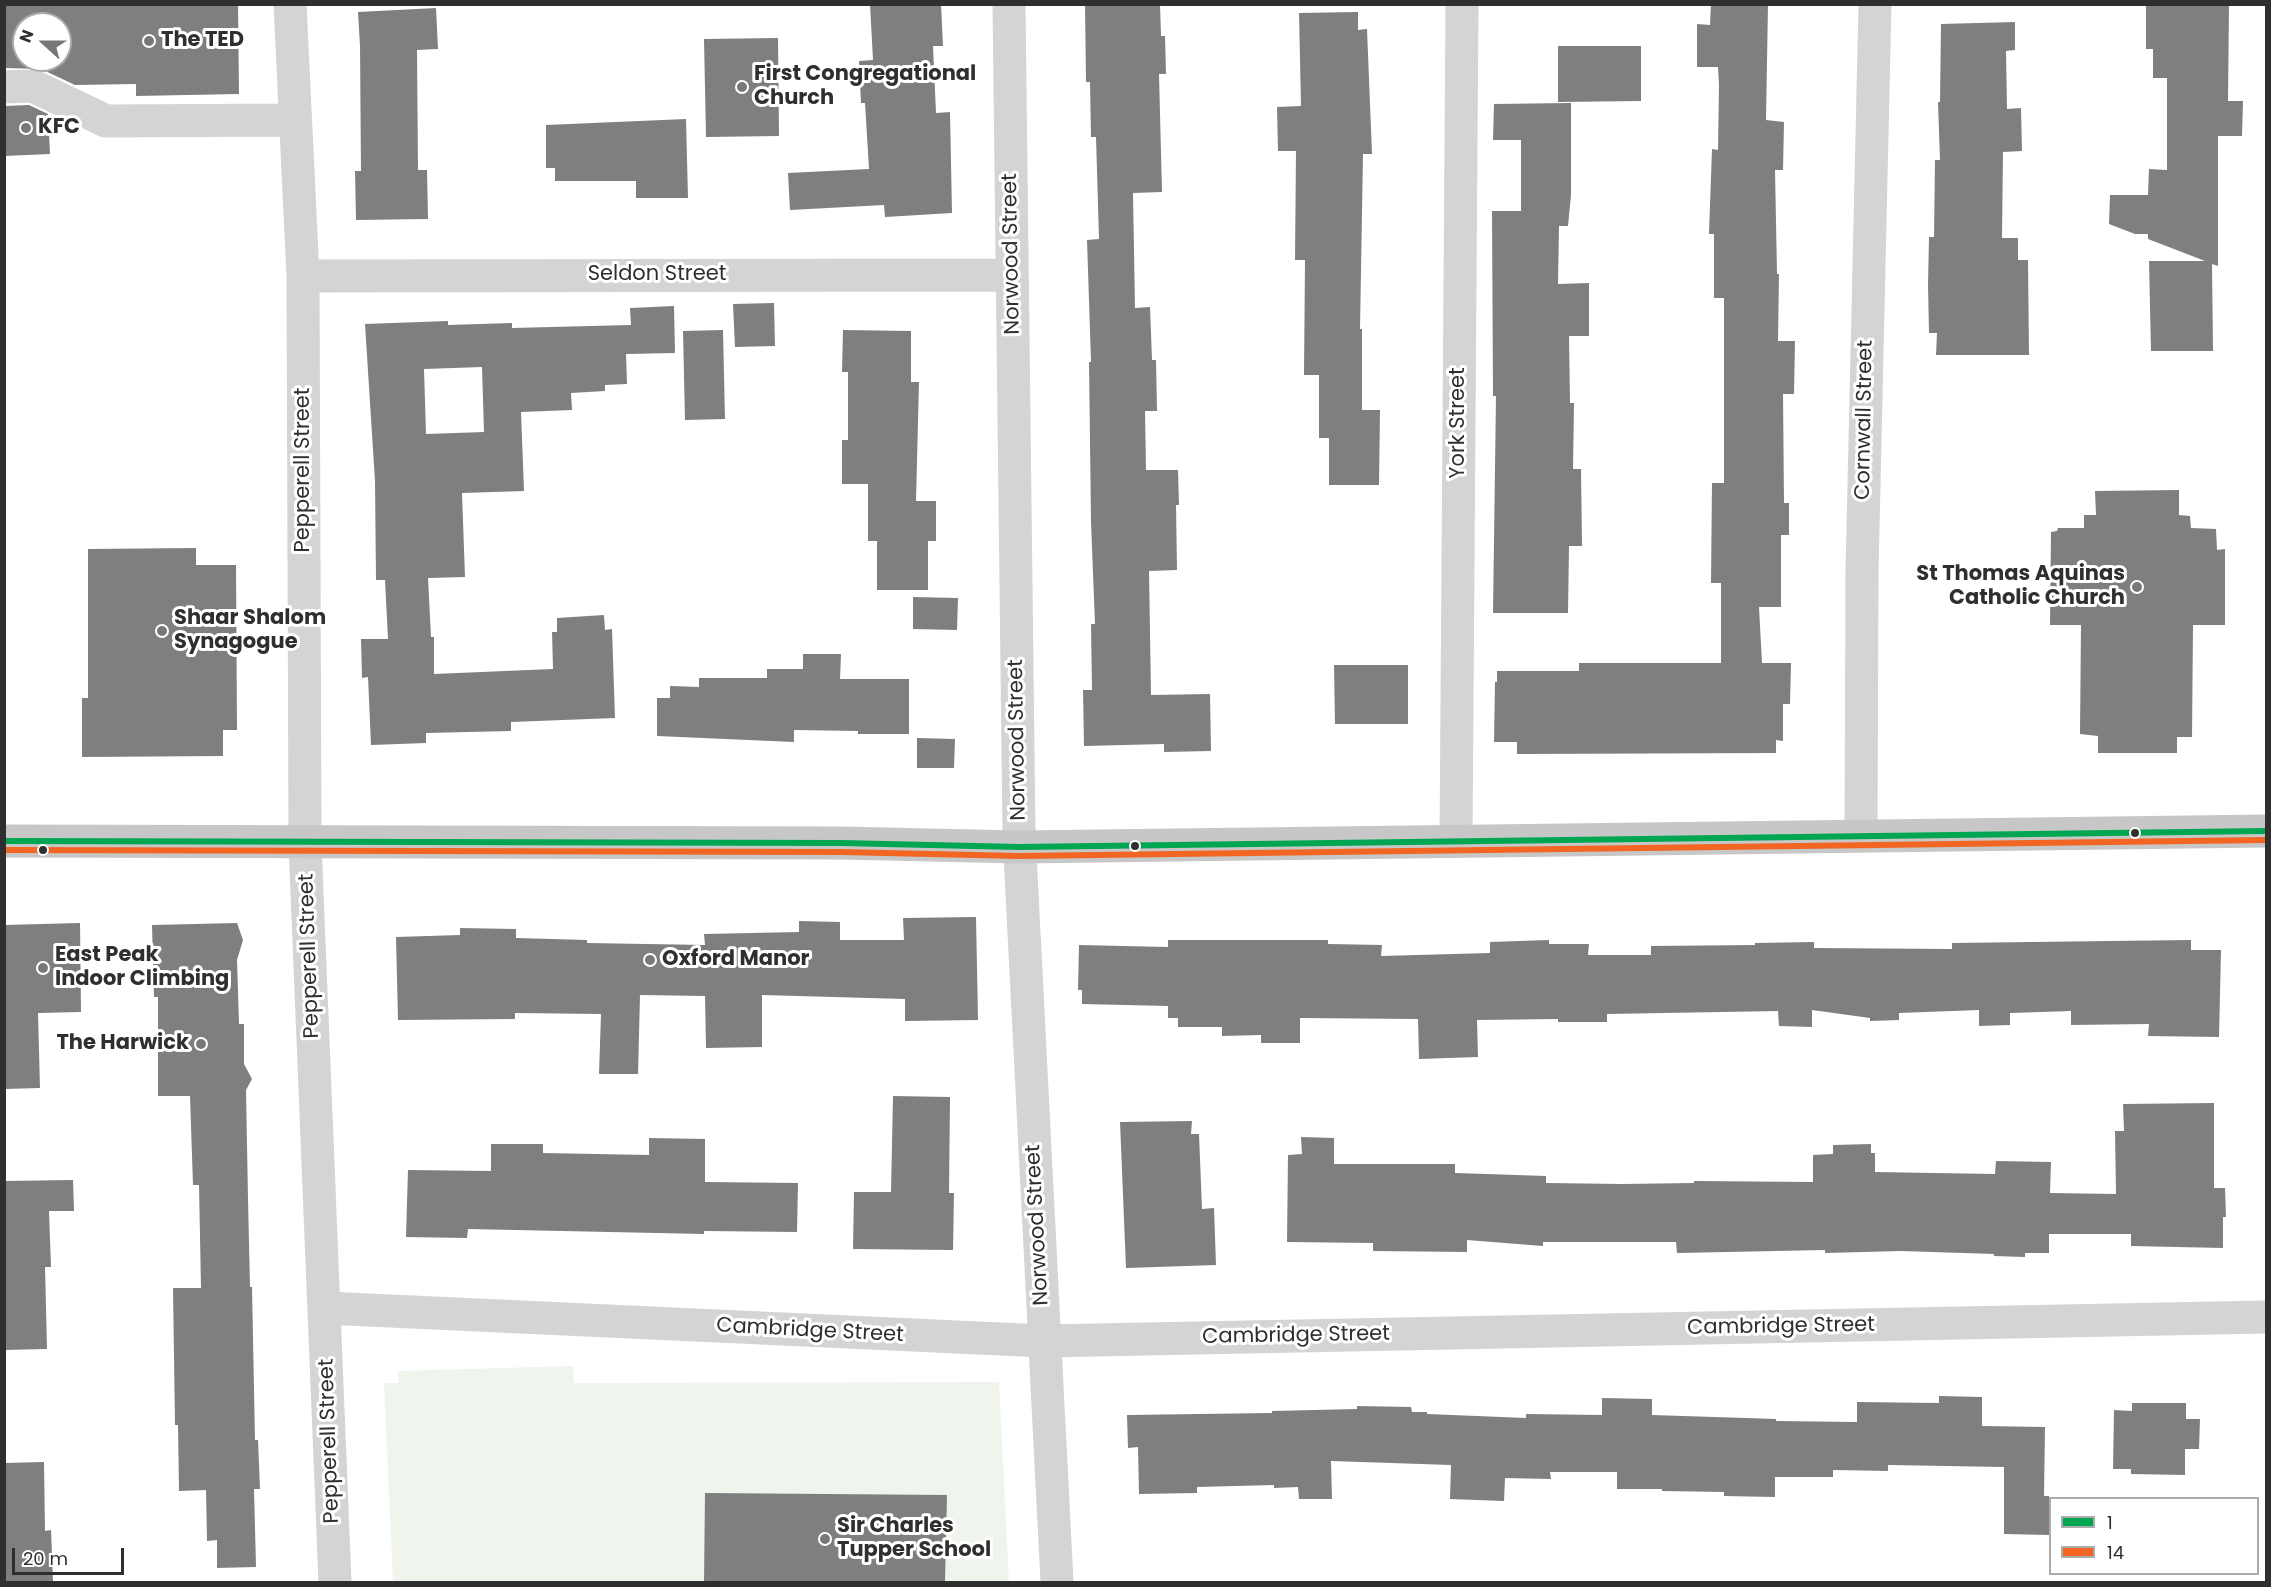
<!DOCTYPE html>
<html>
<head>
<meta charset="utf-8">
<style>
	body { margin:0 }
	#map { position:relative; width:2271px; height:1587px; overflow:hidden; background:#fff; font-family:Poppins,sans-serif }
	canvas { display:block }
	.frame { position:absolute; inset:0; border:6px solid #2f2f2f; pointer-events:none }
	.legend { position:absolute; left:2049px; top:1497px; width:210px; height:78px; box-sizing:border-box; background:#fff; border:2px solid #acacac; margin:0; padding:8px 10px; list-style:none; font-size:18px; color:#2f2f2f }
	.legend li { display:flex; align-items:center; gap:12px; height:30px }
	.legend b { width:30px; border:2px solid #acacac }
	.north { position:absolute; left:12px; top:12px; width:60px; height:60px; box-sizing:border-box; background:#fff; border:2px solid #acacac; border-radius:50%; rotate:291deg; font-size:16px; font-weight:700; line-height:24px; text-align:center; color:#2f2f2f }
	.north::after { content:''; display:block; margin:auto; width:21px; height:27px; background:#787878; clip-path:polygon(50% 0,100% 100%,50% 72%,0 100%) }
	.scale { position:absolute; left:12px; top:1548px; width:112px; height:27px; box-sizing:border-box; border:3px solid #2f2f2f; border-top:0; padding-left:8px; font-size:18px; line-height:21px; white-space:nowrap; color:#2f2f2f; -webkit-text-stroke:4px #fff; paint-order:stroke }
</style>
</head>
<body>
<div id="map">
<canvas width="2271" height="1587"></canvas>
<div class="frame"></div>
<ul class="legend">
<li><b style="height:8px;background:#00a651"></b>1</li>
<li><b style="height:8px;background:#f26522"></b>14</li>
</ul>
<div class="north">N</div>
<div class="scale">20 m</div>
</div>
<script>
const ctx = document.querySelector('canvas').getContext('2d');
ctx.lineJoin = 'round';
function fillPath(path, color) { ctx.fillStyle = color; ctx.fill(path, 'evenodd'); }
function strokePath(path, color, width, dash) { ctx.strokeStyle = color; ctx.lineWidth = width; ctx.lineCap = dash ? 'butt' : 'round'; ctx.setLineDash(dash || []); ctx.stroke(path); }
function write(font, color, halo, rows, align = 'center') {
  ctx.font = font + ' Poppins,sans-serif'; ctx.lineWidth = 6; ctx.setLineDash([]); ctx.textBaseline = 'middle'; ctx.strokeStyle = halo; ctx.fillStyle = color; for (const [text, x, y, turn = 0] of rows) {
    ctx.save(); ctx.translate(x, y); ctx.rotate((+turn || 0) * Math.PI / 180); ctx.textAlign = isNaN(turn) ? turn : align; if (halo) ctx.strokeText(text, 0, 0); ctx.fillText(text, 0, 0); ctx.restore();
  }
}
fillPath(new Path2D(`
	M 573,1366 L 574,1383 L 999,1382 L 1009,1582 L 393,1582 L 384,1383 L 398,1383 L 398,1371 Z`), '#eff4ed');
fillPath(new Path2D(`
	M 4,4 L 238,4 L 239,94 L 136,96 L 136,84 L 75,85 L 41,69 L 4,68 ZM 24,24 L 60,24 L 60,60 L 24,60 Z
	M 870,4 L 941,4 L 943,46 L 933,46 L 936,113 L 950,112 L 952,213 L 885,217 L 884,205 L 790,210 L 788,173 L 869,169 L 865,103 L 861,103 L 859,61 L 873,60 Z
	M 1085,4 L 1160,4 L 1161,36 L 1165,36 L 1166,74 L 1159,74 L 1162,192 L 1133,193 L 1135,308 L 1150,307 L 1152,360 L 1156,360 L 1157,411 L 1145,411 L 1146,470 L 1178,470 L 1179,505 L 1176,505 L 1177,570 L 1149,571 L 1151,695 L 1210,694 L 1211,751 L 1164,752 L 1164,744 L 1084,746 L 1083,690 L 1092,690 L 1091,624 L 1095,624 L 1091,522 L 1089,362 L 1091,362 L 1087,240 L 1099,239 L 1096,137 L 1091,137 L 1090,82 L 1086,82 Z
	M 1711,4 L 1768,4 L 1766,120 L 1784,122 L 1783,170 L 1775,170 L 1777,274 L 1779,274 L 1778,341 L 1795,341 L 1794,394 L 1783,394 L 1784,503 L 1789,503 L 1789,535 L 1781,535 L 1781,607 L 1759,607 L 1762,663 L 1791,663 L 1790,704 L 1783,704 L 1783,741 L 1776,740 L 1776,753 L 1517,754 L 1517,742 L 1494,742 L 1495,682 L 1497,682 L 1497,671 L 1579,671 L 1579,663 L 1721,663 L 1721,583 L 1711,583 L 1712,483 L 1724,483 L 1724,298 L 1714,298 L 1714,234 L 1709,234 L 1712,149 L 1718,150 L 1719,85 L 1718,67 L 1697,67 L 1697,24 L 1710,25 Z
	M 2146,4 L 2229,4 L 2228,101 L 2243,101 L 2242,136 L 2218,136 L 2218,266 L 2212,264 L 2213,351 L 2151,351 L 2149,261 L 2205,261 L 2148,239 L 2148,234 L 2135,234 L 2109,224 L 2110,195 L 2148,195 L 2149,169 L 2167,170 L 2167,78 L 2153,78 L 2153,49 L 2146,49 Z
	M 436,8 L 438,49 L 417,50 L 418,170 L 427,170 L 428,219 L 356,220 L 355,171 L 361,171 L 360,46 L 358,12 Z
	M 1358,12 L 1358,30 L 1367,29 L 1372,154 L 1363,154 L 1360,329 L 1362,329 L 1362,410 L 1380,410 L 1379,485 L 1329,485 L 1329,438 L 1319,438 L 1319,375 L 1304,375 L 1305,260 L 1295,260 L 1296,151 L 1278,151 L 1277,107 L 1301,106 L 1299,13 Z
	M 2015,22 L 2015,50 L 2006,51 L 2007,109 L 2021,108 L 2022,151 L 2003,152 L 2002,238 L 2018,238 L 2018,260 L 2028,260 L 2029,355 L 1936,355 L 1937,333 L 1929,333 L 1928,285 L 1929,237 L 1934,237 L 1935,160 L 1940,160 L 1938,102 L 1940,102 L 1941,24 Z
	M 778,38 L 779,136 L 706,137 L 704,39 Z
	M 1558,46 L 1641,46 L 1641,101 L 1558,102 Z
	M 1571,103 L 1571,195 L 1568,226 L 1559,226 L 1558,284 L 1589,283 L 1589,336 L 1569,336 L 1570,403 L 1574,403 L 1573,469 L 1581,469 L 1582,546 L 1569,546 L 1568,613 L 1493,613 L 1496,396 L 1493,396 L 1492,211 L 1521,211 L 1521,140 L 1493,140 L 1494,104 Z
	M 29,105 L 48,114 L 50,154 L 4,156 L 4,106 Z
	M 686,119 L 688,198 L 636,198 L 636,181 L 555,181 L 555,168 L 546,168 L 546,125 Z
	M 774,303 L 775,346 L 735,347 L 733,304 Z
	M 674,306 L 675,353 L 626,354 L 627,384 L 605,385 L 605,391 L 571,393 L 572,410 L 521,412 L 524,491 L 462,493 L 465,577 L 428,578 L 431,637 L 434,637 L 434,674 L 553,669 L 552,632 L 557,632 L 557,618 L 604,615 L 605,630 L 612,629 L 615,718 L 511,722 L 511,731 L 426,733 L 426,743 L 371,745 L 368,677 L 362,678 L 361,639 L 388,639 L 385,580 L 376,580 L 375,481 L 365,324 L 448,321 L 448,325 L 512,323 L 512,328 L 631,325 L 630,308 ZM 482,367 L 484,432 L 426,434 L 424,369 Z
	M 723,330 L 725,419 L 685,420 L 683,331 Z
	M 843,330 L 911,331 L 911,382 L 919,382 L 916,501 L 936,501 L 936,541 L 928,541 L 928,590 L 877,590 L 877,541 L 868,541 L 868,484 L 842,484 L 842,440 L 848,440 L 848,372 L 842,372 Z
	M 2179,490 L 2179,515 L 2190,516 L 2191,528 L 2216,529 L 2217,550 L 2225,549 L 2225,625 L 2193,625 L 2192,737 L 2177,737 L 2177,753 L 2098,753 L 2098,736 L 2080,734 L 2081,625 L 2050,625 L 2051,532 L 2057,531 L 2058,528 L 2084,528 L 2084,515 L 2096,515 L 2095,491 Z
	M 196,548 L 196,565 L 236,565 L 237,730 L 223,730 L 223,756 L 82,757 L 82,698 L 88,698 L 88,549 Z
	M 913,597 L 958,598 L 957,630 L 913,629 Z
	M 803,654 L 841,654 L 840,679 L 909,679 L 909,734 L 858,734 L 858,731 L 794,730 L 794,742 L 657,736 L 657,698 L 670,698 L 670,686 L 699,687 L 699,678 L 767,678 L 767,669 L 803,669 Z
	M 1334,665 L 1408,665 L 1408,724 L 1335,724 Z
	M 917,738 L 955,739 L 954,768 L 917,768 Z
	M 976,917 L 978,1020 L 905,1021 L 905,999 L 762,995 L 762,1047 L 706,1048 L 705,996 L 640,995 L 638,1074 L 599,1074 L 601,1014 L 515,1013 L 515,1019 L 398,1020 L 396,937 L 460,935 L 460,928 L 516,929 L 516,938 L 587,940 L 587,943 L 705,945 L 704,934 L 799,932 L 799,921 L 840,922 L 840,940 L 904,940 L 903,918 Z
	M 80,923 L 81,1012 L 38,1013 L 40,1088 L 4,1089 L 4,925 Z
	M 237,923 L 243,940 L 237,960 L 239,1024 L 244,1024 L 244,1064 L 252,1079 L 246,1090 L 248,1199 L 250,1287 L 252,1287 L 255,1440 L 258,1440 L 260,1489 L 254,1489 L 256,1567 L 217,1568 L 217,1540 L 207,1541 L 206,1490 L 179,1491 L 178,1425 L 175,1425 L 173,1288 L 201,1288 L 199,1185 L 193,1185 L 190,1096 L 158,1096 L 158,997 L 154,997 L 152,925 Z
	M 1168,940 L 1328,940 L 1328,944 L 1382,945 L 1381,956 L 1490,953 L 1490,942 L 1549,940 L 1549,944 L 1589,944 L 1588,955 L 1651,955 L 1651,946 L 1755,945 L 1755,943 L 1814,942 L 1814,948 L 1952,949 L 1952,943 L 2191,940 L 2191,950 L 2221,950 L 2219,1037 L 2148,1036 L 2149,1024 L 2071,1025 L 2071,1011 L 2010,1013 L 2010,1025 L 1979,1026 L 1979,1010 L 1899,1013 L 1899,1020 L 1870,1021 L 1870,1018 L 1812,1010 L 1812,1027 L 1779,1026 L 1778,1011 L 1607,1014 L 1607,1022 L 1558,1022 L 1558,1019 L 1477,1020 L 1478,1057 L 1419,1059 L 1418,1019 L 1300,1018 L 1300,1043 L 1261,1043 L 1261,1035 L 1222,1036 L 1222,1027 L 1178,1027 L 1178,1018 L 1168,1018 L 1168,1006 L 1082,1004 L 1082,990 L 1078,990 L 1079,945 L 1168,947 Z
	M 893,1096 L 950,1097 L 949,1193 L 954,1193 L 953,1250 L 853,1249 L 854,1192 L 891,1192 Z
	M 2214,1103 L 2214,1188 L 2225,1188 L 2226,1217 L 2223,1217 L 2223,1248 L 2131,1246 L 2131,1234 L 2049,1234 L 2049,1253 L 2025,1253 L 2025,1257 L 1994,1256 L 1994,1254 L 1901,1251 L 1825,1253 L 1825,1250 L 1677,1253 L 1676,1242 L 1543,1242 L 1543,1246 L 1467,1240 L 1467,1252 L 1373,1251 L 1373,1243 L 1287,1242 L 1288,1155 L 1302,1154 L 1301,1137 L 1334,1138 L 1334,1164 L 1455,1164 L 1455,1173 L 1546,1176 L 1546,1183 L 1623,1184 L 1694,1183 L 1694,1181 L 1813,1182 L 1813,1155 L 1833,1154 L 1833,1145 L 1871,1144 L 1871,1153 L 1875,1153 L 1875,1172 L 1995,1174 L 1996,1161 L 2051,1162 L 2050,1193 L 2116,1194 L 2115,1131 L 2124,1131 L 2123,1104 Z
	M 1192,1121 L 1191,1134 L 1199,1134 L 1202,1209 L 1214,1208 L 1216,1265 L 1126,1268 L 1120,1122 Z
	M 649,1138 L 705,1139 L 705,1182 L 798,1183 L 797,1232 L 704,1231 L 704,1234 L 468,1229 L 467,1238 L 406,1237 L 408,1170 L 491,1171 L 491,1144 L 543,1144 L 543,1153 L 649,1155 Z
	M 73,1180 L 74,1211 L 49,1211 L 51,1267 L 45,1267 L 47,1349 L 4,1350 L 4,1181 Z
	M 1939,1396 L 1982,1397 L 1982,1426 L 2045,1427 L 2044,1496 L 2049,1496 L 2049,1535 L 2004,1534 L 2004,1467 L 1888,1465 L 1888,1471 L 1833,1470 L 1833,1477 L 1775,1477 L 1775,1497 L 1724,1496 L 1724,1492 L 1662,1491 L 1662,1489 L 1617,1489 L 1617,1472 L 1550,1472 L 1551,1479 L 1505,1478 L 1504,1501 L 1450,1499 L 1451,1465 L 1331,1461 L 1332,1499 L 1299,1499 L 1298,1487 L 1274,1488 L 1274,1485 L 1197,1487 L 1197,1493 L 1139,1494 L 1138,1447 L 1128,1448 L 1127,1415 L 1272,1413 L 1272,1411 L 1357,1409 L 1357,1406 L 1411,1407 L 1412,1412 L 1427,1412 L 1427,1414 L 1526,1418 L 1526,1414 L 1602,1415 L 1602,1398 L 1652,1399 L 1652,1415 L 1776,1419 L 1776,1421 L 1857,1422 L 1857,1402 L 1939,1403 Z
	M 2132,1403 L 2186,1403 L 2186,1419 L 2200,1419 L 2199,1449 L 2185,1449 L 2185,1475 L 2131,1474 L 2131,1469 L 2113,1469 L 2114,1410 L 2132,1411 Z
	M 44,1462 L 45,1531 L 51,1530 L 53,1581 L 4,1582 L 4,1463 Z
	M 705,1493 L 947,1495 L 945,1582 L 704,1582 Z`), '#7f7f7f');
strokePath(new Path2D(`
	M 290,4 L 303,276 L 305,843 L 335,1582
	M 1009,4 L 1019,834 L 1057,1582
	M 4,87 L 33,86 L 106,121 L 295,120
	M 303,276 L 1012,275
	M 1861,835 L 1862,572 L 1875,4
	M 1456,841 L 1462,4
	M 325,1308 L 1044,1341 L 2266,1317`), '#d4d4d4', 33);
strokePath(new Path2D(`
	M 4,841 L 841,843 L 1019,847 L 2266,831`), '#c7c7c7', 33);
strokePath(new Path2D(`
	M 4,841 L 841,843 L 1019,847 L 2266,831`), '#00a651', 6);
strokePath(new Path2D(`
	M 4,850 L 841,852 L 1019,856 L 2266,840`), '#f26522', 6);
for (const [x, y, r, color] of [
	[149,41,6,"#787878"],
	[742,87,6,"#787878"],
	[26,128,6,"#787878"],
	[2137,587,6,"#787878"],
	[162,631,6,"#787878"],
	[2135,833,5,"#2f2f2f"],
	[1135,846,5,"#2f2f2f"],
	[43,850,5,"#2f2f2f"],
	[650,960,6,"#787878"],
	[43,968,6,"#787878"],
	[201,1044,6,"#787878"],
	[825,1539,6,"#787878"]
]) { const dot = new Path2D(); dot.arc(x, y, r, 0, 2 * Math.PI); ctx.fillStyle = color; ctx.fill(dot); strokePath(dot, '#fff', 2); }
write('bold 21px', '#2f2f2f', '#fff', [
	["The TED",161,41],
	["First Congregational",754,75],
	["Church",754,99],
	["KFC",38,128],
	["St Thomas Aquinas",2125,575,"right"],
	["Catholic Church",2125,599,"right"],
	["Shaar Shalom",174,619],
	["Synagogue",174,643],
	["East Peak",55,956],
	["Indoor Climbing",55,980],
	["Oxford Manor",662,960],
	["The Harwick",189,1044,"right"],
	["Sir Charles",837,1527],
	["Tupper School",837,1551]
], 'left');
write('21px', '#2f2f2f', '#fff', [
	["Norwood Street",1012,254,-91],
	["Seldon Street",657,275],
	["Cornwall Street",1865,420,-89],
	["York Street",1459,423,-90],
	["Pepperell Street",304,470,-90],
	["Norwood Street",1018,740,-91],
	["Pepperell Street",310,956,-92],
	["Norwood Street",1038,1225,-93],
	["Cambridge Street",1781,1327,-1],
	["Cambridge Street",810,1331,3],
	["Cambridge Street",1296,1336,-1],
	["Pepperell Street",330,1441,-92]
]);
</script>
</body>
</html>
